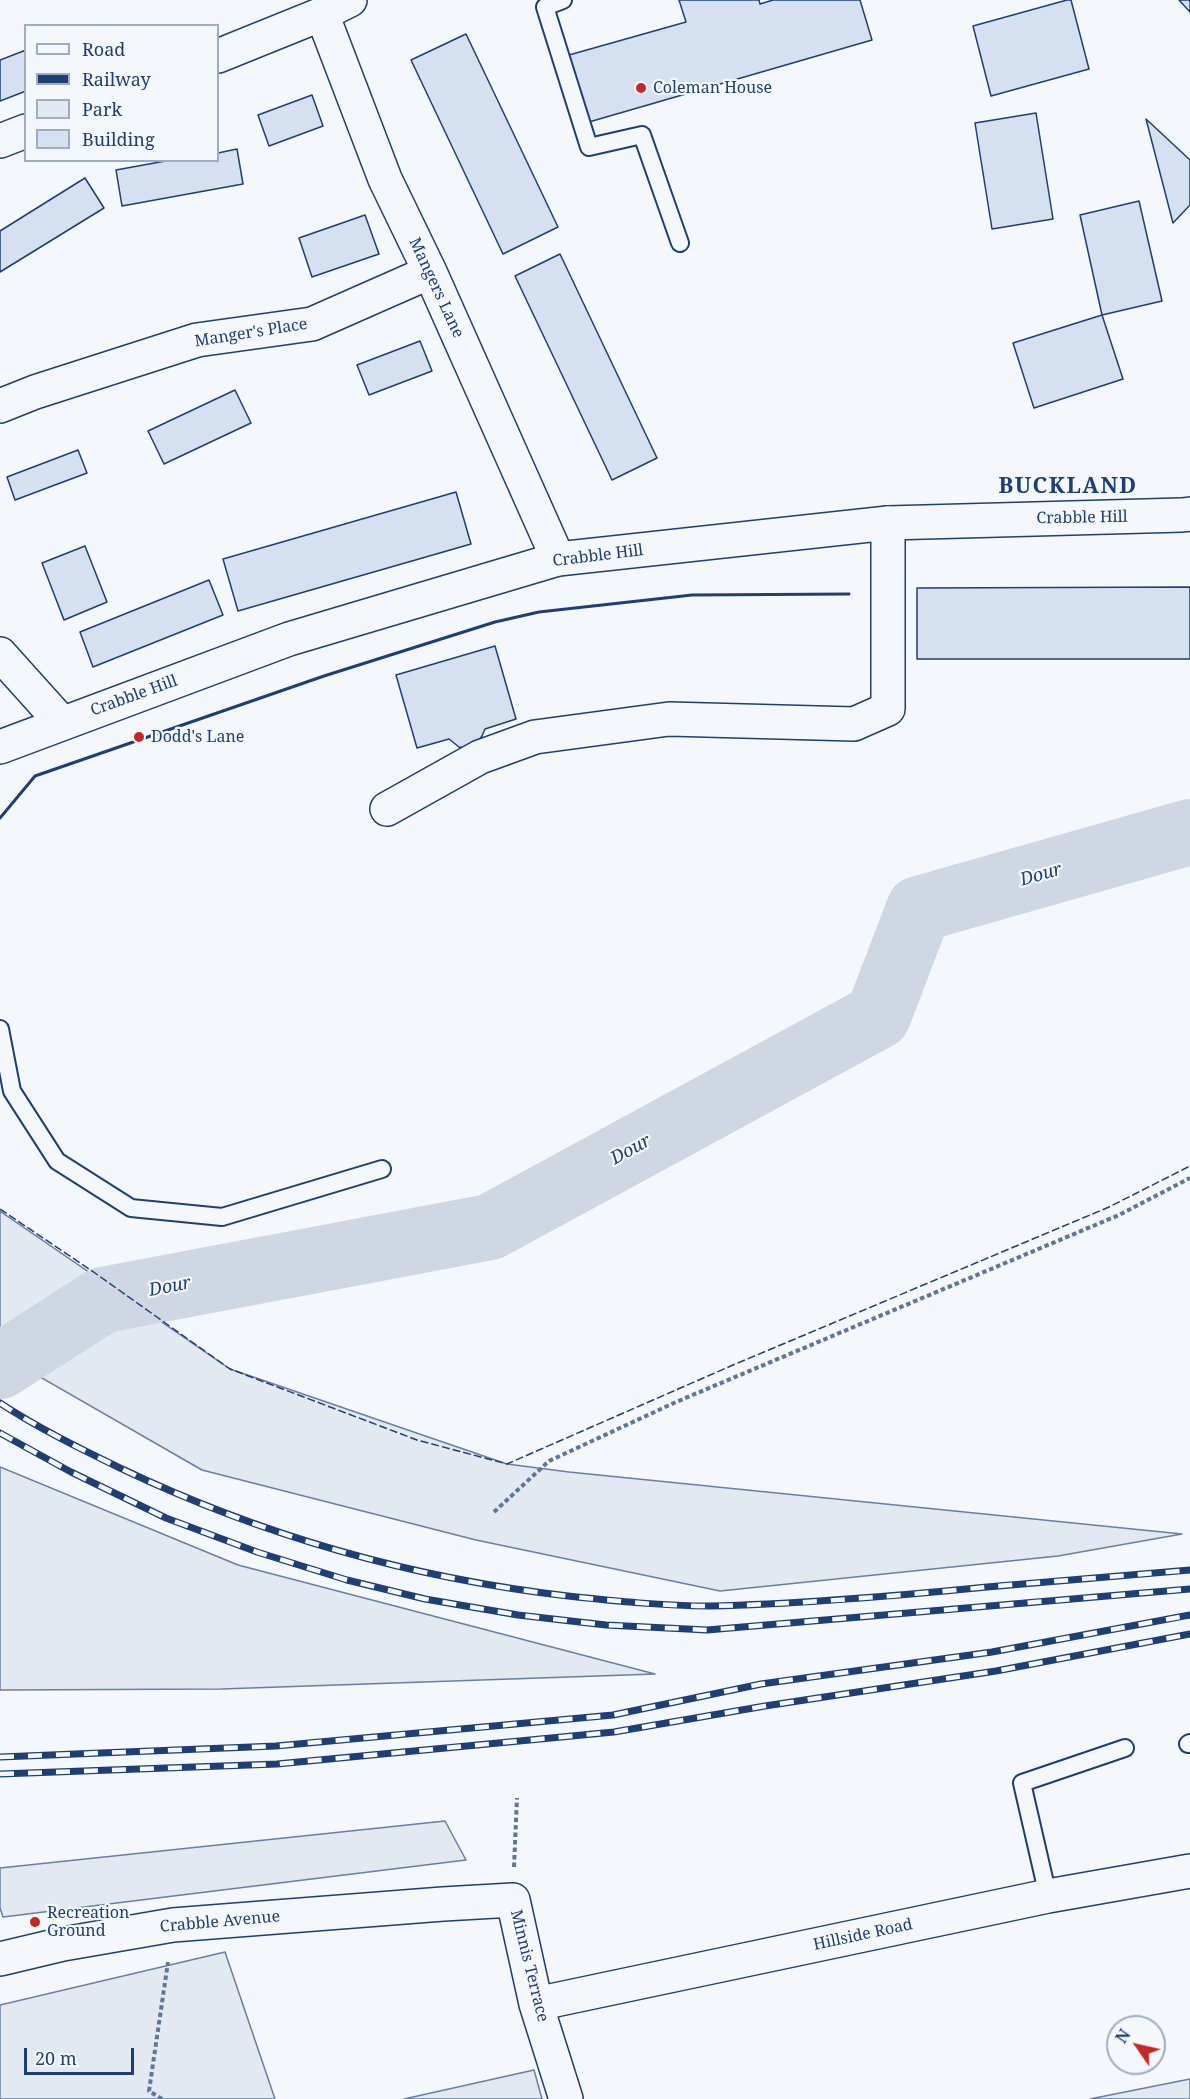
<!DOCTYPE html>
<html>
<head>
<meta charset="utf-8">
<style>
	body { margin:0 }
	#map { position:relative; width:1190px; height:2099px; overflow:hidden; background:#f4f7fb; font-family:"Noto Serif",serif }
	canvas { display:block }
	.legend { position:absolute; left:24px; top:24px; width:195px; height:138px; box-sizing:border-box; background:#f4f7fb; border:2px solid #9eadc5; margin:0; padding:8px 10px; list-style:none; font-size:18px; color:#1d3f73 }
	.legend li { display:flex; align-items:center; gap:12px; height:30px }
	.legend b { width:30px; border:2px solid #9eadc5 }
	.north { position:absolute; left:1106px; top:2015px; width:60px; height:60px; box-sizing:border-box; background:#f4f7fb; border:2px solid #9eadc5; border-radius:50%; rotate:304deg; font-size:16px; font-weight:700; line-height:24px; text-align:center; color:#1d3f73 }
	.north::after { content:''; display:block; margin:auto; width:21px; height:27px; background:#c62828; clip-path:polygon(50% 0,100% 100%,50% 72%,0 100%) }
	.scale { position:absolute; left:24px; top:2048px; width:110px; height:27px; box-sizing:border-box; border:3px solid #1d3f73; border-top:0; padding-left:8px; font-size:18px; line-height:21px; white-space:nowrap; color:#1d3f73; -webkit-text-stroke:4px #f4f7fb; paint-order:stroke }
</style>
</head>
<body>
<div id="map">
<canvas width="1190" height="2099"></canvas>
<ul class="legend">
<li><b style="height:8px;background:#f4f7fb"></b>Road</li>
<li><b style="height:8px;background:#1d3f73"></b>Railway</li>
<li><b style="height:16px;background:#e3e9f0"></b>Park</li>
<li><b style="height:16px;background:#d5e0f0"></b>Building</li>
</ul>
<div class="north">N</div>
<div class="scale">20 m</div>
</div>
<script>
const ctx = document.querySelector('canvas').getContext('2d');
ctx.lineJoin = 'round';
function fillPath(path, color) { ctx.fillStyle = color; ctx.fill(path, 'evenodd'); }
function strokePath(path, color, width, dash) { ctx.strokeStyle = color; ctx.lineWidth = width; ctx.lineCap = dash ? 'butt' : 'round'; ctx.setLineDash(dash || []); ctx.stroke(path); }
function write(font, color, halo, rows, align = 'center') {
  ctx.font = font + ' "Noto Serif",serif'; ctx.lineWidth = 4.5; ctx.setLineDash([]); ctx.textBaseline = 'middle'; ctx.strokeStyle = halo; ctx.fillStyle = color; for (const [text, x, y, turn = 0] of rows) {
    ctx.save(); ctx.translate(x, y); ctx.rotate((+turn || 0) * Math.PI / 180); ctx.textAlign = isNaN(turn) ? turn : align; if (halo) ctx.strokeText(text, 0, 0); ctx.fillText(text, 0, 0); ctx.restore();
  }
}
const green = new Path2D(`
	M 0,1211 L 230,1369 L 507,1464 L 569,1472 L 1182,1534 L 1058,1556 L 720,1591 L 476,1540 L 202,1470 L 0,1354 Z
	M 0,1467 L 238,1565 L 655,1674 L 221,1689 L 0,1690 Z
	M 445,1821 L 466,1860 L 3,1917 L 0,1908 L 0,1868 Z
	M 225,1952 L 275,2099 L 0,2099 L 0,2005 Z
	M 534,2070 L 542,2099 L 404,2099 Z
	M 1190,2079 L 1190,2099 L 1090,2099 Z`);
fillPath(green, '#e3e9f0');
strokePath(green, '#687fa3', 1.5);
strokePath(new Path2D(`
	M 0,1366 L 103,1300 L 490,1227 L 878,1016 L 919,909 L 1190,832`), '#cfd7e4', 66);
const building = new Path2D(`
	M 679,0 L 759,0 L 760,4 L 773,0 L 860,0 L 872,40 L 589,122 L 569,55 L 686,22 Z
	M 1067,0 L 1071,0 L 1089,69 L 991,96 L 973,26 Z
	M 1179,0 L 1190,0 L 1190,12 Z
	M 466,34 L 558,227 L 503,254 L 411,60 Z
	M 26,50 L 26,91 L 0,101 L 0,60 Z
	M 312,95 L 323,126 L 269,146 L 258,115 Z
	M 1036,113 L 1053,219 L 992,229 L 975,123 Z
	M 1146,119 L 1190,160 L 1190,205 L 1173,223 Z
	M 237,149 L 243,184 L 122,206 L 116,170 L 171,160 L 218,160 L 218,153 Z
	M 85,178 L 104,208 L 0,272 L 0,231 Z
	M 1139,201 L 1162,301 L 1102,315 L 1080,215 Z
	M 365,215 L 379,254 L 312,277 L 299,238 Z
	M 560,254 L 657,458 L 612,480 L 515,276 Z
	M 1102,315 L 1123,379 L 1034,408 L 1013,343 Z
	M 420,341 L 432,371 L 369,395 L 357,365 Z
	M 235,390 L 251,423 L 164,464 L 148,431 Z
	M 78,450 L 87,473 L 15,500 L 7,477 Z
	M 456,492 L 471,544 L 238,611 L 223,559 Z
	M 85,546 L 107,602 L 64,620 L 42,563 Z
	M 209,580 L 223,615 L 93,667 L 80,632 Z
	M 1190,587 L 1190,659 L 917,659 L 917,588 Z
	M 495,646 L 516,719 L 485,729 L 482,736 L 477,743 L 467,748 L 459,747 L 449,739 L 417,748 L 396,675 Z`);
fillPath(building, '#d5e0f0');
strokePath(building, '#1d3f73', 1.5);
const lane = new Path2D(`
	M 563,0 L 545,7 L 589,147 L 642,135 L 680,243
	M 0,1029 L 12,1091 L 57,1161 L 131,1208 L 222,1217 L 382,1169
	M 1188,1744 L 1190,1743
	M 1048,1896 L 1022,1783 L 1125,1748`);
const street = new Path2D(`
	M 322,14 L 385,179 L 430,272 L 558,559
	M 218,56 L 322,14 L 350,0
	M 0,141 L 26,131
	M 0,406 L 35,392 L 197,340 L 312,324 L 430,272
	M 0,654 L 62,723
	M 387,809 L 480,757 L 535,737 L 669,719 L 854,724 L 888,709 L 888,523
	M 0,1959 L 63,1944 L 173,1925 L 443,1904 L 513,1900 L 536,2004 L 566,2099
	M 536,2004 L 1048,1896 L 1190,1871`);
const primary = new Path2D(`
	M 0,747 L 289,639 L 558,559 L 888,523 L 1182,515 L 1190,514`);
strokePath(lane, '#1d3f73', 20);
strokePath(street, '#1d3f73', 36);
strokePath(primary, '#1d3f73', 36);
strokePath(new Path2D(`
	M 494,1512 L 549,1461 L 676,1402 L 1119,1215 L 1190,1178
	M 514,1867 L 517,1798
	M 162,2099 L 149,2091 L 168,1962`), '#5e769c', 4, [4.5, 3]);
strokePath(lane, '#f4f7fb', 16);
strokePath(street, '#f4f7fb', 33);
strokePath(primary, '#f4f7fb', 33);
const rail = new Path2D(`
	M 0,1403 C 38,1428 79,1448 120,1468 C 263,1536 411,1578 568,1596 C 615,1601 663,1606 710,1606 C 802,1604 895,1596 987,1587 C 1055,1581 1122,1576 1190,1570
	M 0,1433 L 71,1472 L 166,1518 L 257,1552 L 347,1580 L 425,1599 L 518,1615 L 606,1625 L 707,1630 L 1190,1589
	M 0,1757 L 276,1746 L 613,1715 L 761,1684 L 992,1652 L 1190,1615
	M 0,1774 L 277,1764 L 614,1732 L 765,1706 L 996,1671 L 1190,1634`);
strokePath(rail, '#1d3f73', 7);
strokePath(rail, '#f4f7fb', 4.5, [14]);
strokePath(new Path2D(`
	M 0,1209 L 95,1273 L 230,1369 L 417,1440 L 507,1464 L 733,1365 L 1109,1207 L 1190,1166`), '#1d3f73', 1.5, [8, 3]);
strokePath(new Path2D(`
	M 0,818 L 35,776 L 324,676 L 495,622 L 539,612 L 692,595 L 849,594`), '#1d3f73', 3);
for (const [x, y, r, color] of [
	[641,88,6,"#c62828"],
	[139,737,6,"#c62828"],
	[35,1922,6,"#c62828"]
]) { const dot = new Path2D(); dot.arc(x, y, r, 0, 2 * Math.PI); ctx.fillStyle = color; ctx.fill(dot); strokePath(dot, '#f4f7fb', 2); }
write('16px', '#1d3f73', '#f4f7fb', [
	["Coleman House",653,88],
	["Dodd's Lane",151,737],
	["Recreation",47,1913],
	["Ground",47,1931]
], 'left');
write('16px', '#1d3f73', '#f4f7fb', [
	["Mangers Lane",436,288,65],
	["Manger's Place",251,333,-9],
	["Crabble Hill",1082,518,-1],
	["Crabble Hill",598,556,-7],
	["Crabble Hill",134,696,-20],
	["Crabble Avenue",220,1922,-5],
	["Hillside Road",863,1935,-12],
	["Minnis Terrace",529,1966,76]
]);
write('italic 18px', '#1d3f73', '#f4f7fb', [
	["Dour",1041,875,-16],
	["Dour",631,1150,-29],
	["Dour",170,1287,-11]
]);
ctx.letterSpacing = '1.5px';
write('bold 22px', '#1d3f73', '#f4f7fb', [
	["BUCKLAND",1068,487]
]);
ctx.letterSpacing = '0px';
</script>
</body>
</html>
